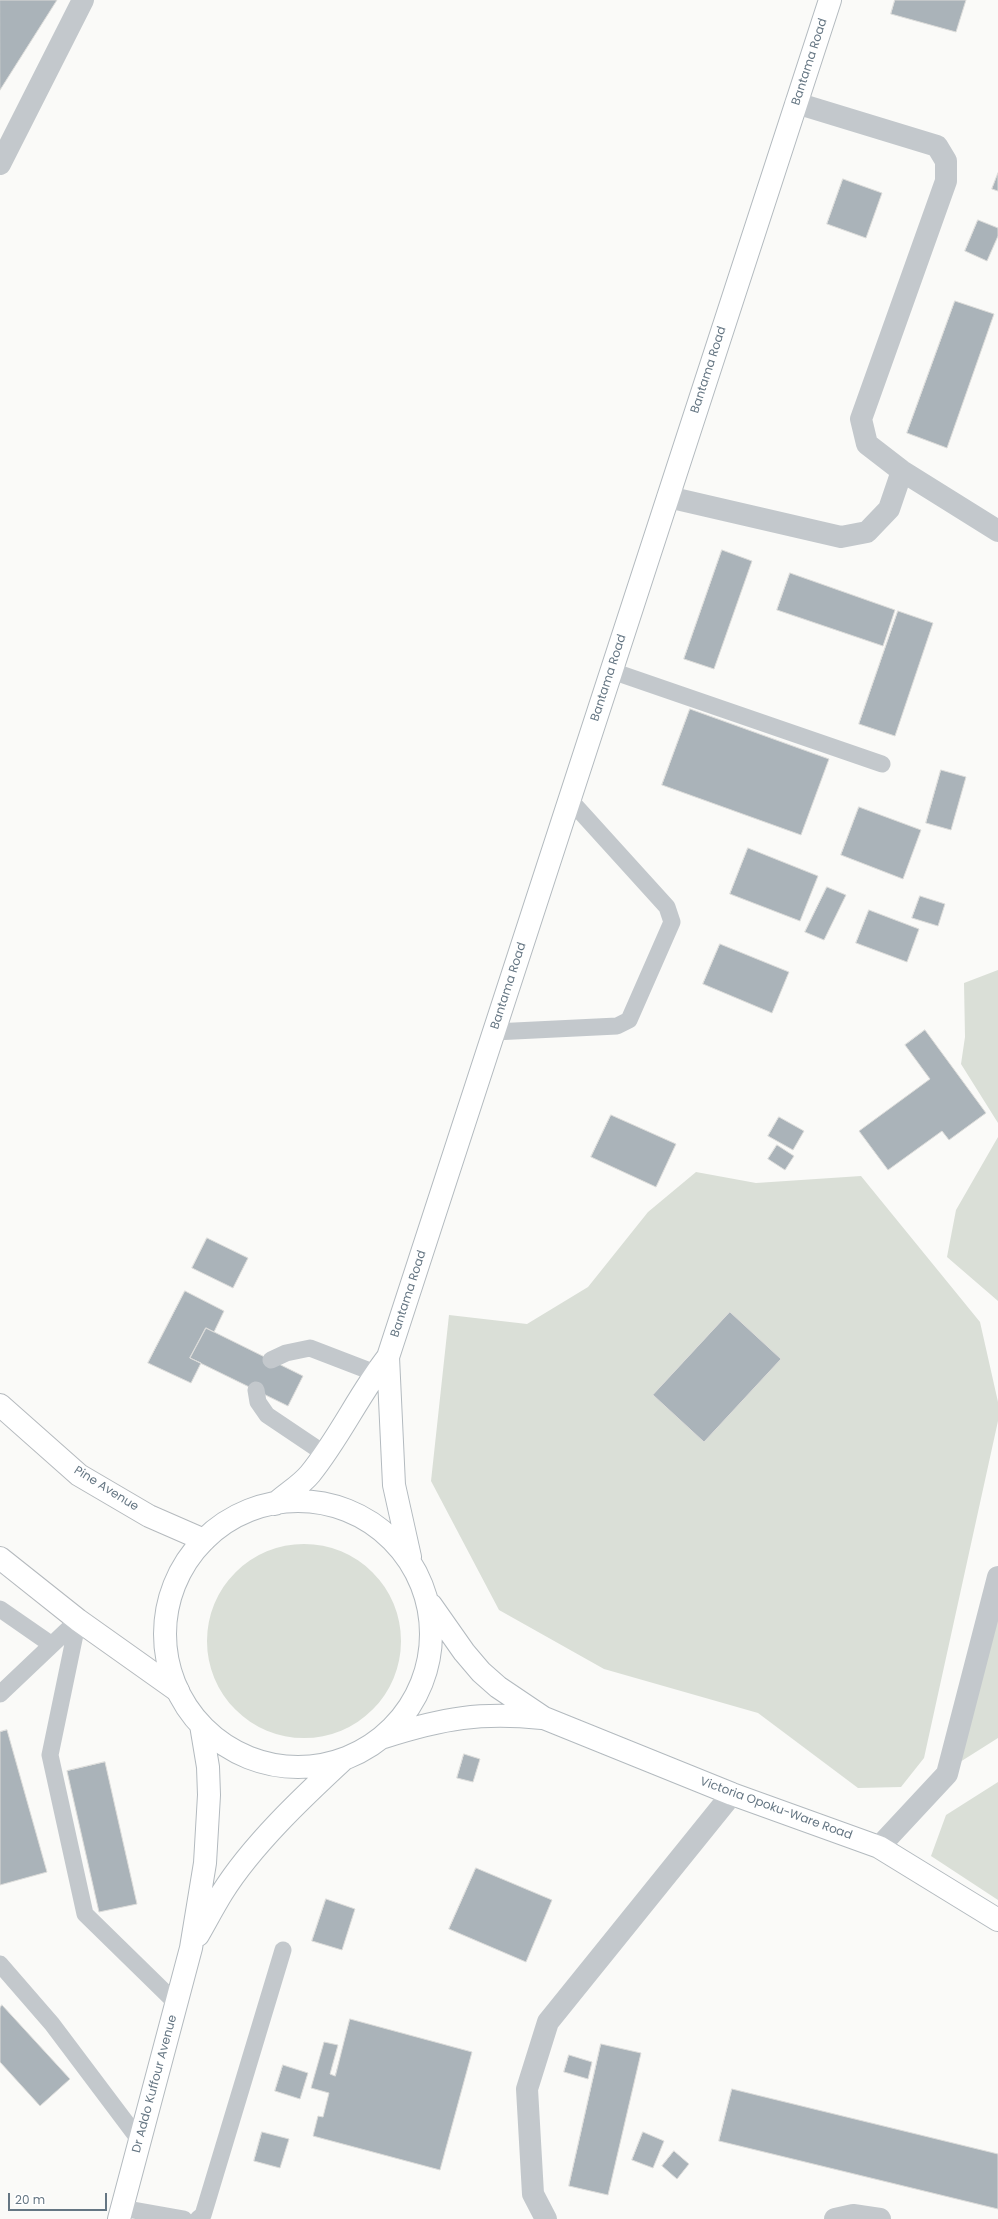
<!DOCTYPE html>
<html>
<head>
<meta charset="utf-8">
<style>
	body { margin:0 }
	#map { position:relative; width:998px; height:2219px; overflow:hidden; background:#fafaf8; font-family:Poppins,sans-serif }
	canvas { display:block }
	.scale { position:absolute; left:8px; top:2193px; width:99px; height:18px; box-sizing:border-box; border:2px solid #657683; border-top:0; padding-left:5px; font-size:12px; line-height:14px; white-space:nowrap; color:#657683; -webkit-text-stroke:3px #fff; paint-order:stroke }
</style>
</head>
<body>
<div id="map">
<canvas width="998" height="2219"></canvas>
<div class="scale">20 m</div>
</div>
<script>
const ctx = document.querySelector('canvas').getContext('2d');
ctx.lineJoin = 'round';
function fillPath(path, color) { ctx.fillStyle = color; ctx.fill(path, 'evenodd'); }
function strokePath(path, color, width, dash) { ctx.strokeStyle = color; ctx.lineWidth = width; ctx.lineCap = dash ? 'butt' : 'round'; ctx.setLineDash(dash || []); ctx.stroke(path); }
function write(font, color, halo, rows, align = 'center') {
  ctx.font = font + ' Poppins,sans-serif'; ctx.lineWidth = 4; ctx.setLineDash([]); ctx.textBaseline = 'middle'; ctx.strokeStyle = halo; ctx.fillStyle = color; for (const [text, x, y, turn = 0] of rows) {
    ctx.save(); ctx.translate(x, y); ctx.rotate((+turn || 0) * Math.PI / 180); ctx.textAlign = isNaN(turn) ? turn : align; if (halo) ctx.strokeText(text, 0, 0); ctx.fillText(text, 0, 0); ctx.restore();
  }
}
fillPath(new Path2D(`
	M 998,970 L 998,1123 L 961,1064 L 965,1037 L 964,983 Z
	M 998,1137 L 998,1301 L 947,1257 L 956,1210 Z
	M 696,1172 L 756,1183 L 861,1176 L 980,1322 L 998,1402 L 998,1421 L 924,1758 L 901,1787 L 858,1788 L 758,1713 L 604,1669 L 499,1610 L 431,1481 L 449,1315 L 527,1324 L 588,1287 L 648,1212 Z
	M207 1641a97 97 0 1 1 194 0a97 97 0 1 1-194 0Z
	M 998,1617 L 998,1738 L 960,1762 Z
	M 998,1782 L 998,1900 L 931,1856 L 946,1815 Z`), '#dadfd7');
const building = new Path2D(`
	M 0,0 L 57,0 L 0,90 Z
	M 895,0 L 966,0 L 956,32 L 891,14 Z
	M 998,173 L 998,191 L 992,189 Z
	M 843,179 L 882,193 L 866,238 L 827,224 Z
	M 978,220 L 998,228 L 998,236 L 987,261 L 965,251 Z
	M 955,301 L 994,314 L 947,448 L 907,433 Z
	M 722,550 L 752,561 L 714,669 L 684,659 Z
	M 790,573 L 895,610 L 883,646 L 777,610 Z
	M 898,611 L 933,623 L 895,736 L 859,724 Z
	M 690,709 L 829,759 L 801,835 L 662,785 Z
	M 941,770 L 966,777 L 951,830 L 926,823 Z
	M 859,807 L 921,830 L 903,879 L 841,855 Z
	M 748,848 L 818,876 L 800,921 L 730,894 Z
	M 827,887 L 846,895 L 824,940 L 805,932 Z
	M 920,896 L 945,904 L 938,926 L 912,918 Z
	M 869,910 L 919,929 L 907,962 L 856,943 Z
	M 720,944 L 789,972 L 772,1013 L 703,984 Z
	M 925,1030 L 986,1113 L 949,1140 L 942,1131 L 888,1170 L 859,1131 L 930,1079 L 905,1045 Z
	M 611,1115 L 676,1144 L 656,1187 L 591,1157 Z
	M 779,1117 L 804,1131 L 793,1150 L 768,1136 Z
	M 777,1145 L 794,1156 L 785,1170 L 768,1159 Z
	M 207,1238 L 248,1258 L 233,1288 L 192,1268 Z
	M 185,1291 L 224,1311 L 214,1332 L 206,1328 L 190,1358 L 201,1363 L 191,1383 L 148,1363 Z
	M 730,1312 L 781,1359 L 704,1442 L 653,1395 Z
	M 206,1328 L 303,1376 L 288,1406 L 190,1358 Z
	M 7,1730 L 47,1872 L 0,1885 L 0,1732 Z
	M 464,1754 L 480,1759 L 473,1782 L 457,1778 Z
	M 105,1762 L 137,1904 L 99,1912 L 67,1771 Z
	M 476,1868 L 552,1900 L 526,1962 L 449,1929 Z
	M 326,1899 L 355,1909 L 342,1950 L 312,1941 Z
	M 2,2005 L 70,2079 L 40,2106 L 0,2062 L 0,2008 Z
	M 350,2019 L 472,2052 L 440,2170 L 313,2136 L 318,2116 L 323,2117 L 329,2093 L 311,2088 L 324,2042 L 338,2045 L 330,2074 L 335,2076 Z
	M 601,2044 L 641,2053 L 608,2195 L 569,2186 Z
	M 569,2055 L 592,2062 L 588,2079 L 564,2072 Z
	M 283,2065 L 308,2073 L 300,2099 L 275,2091 Z
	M 732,2089 L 998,2154 L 998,2209 L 719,2141 Z
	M 262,2132 L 289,2139 L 280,2168 L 254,2161 Z
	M 643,2132 L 664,2141 L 653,2168 L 632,2160 Z
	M 674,2151 L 689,2164 L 677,2179 L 662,2166 Z`);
fillPath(building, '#aab3b9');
strokePath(building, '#dcdcda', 1);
const secondary = new Path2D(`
	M 388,1357 L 394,1485 L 410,1557
	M165 1634a133 133 0 1 1 266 0a133 133 0 1 1-266 0Z
	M 275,1504 C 286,1494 301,1485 310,1474 C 340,1437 359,1394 388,1357 L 830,0
	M 431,1605 L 464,1652 L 481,1672 L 498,1687 L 544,1718 L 732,1794 L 879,1847 L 998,1920
	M 384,1737 C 444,1718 480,1712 542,1718
	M 198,1935 C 206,1921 214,1906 222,1893 C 252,1845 303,1797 344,1759
	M 119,2219 L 191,1948 L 205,1863 L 209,1795 L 208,1767 L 201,1725`);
const primary = new Path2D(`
	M 0,1405 L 79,1475 L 149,1516 L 204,1540
	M 0,1558 L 78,1620 L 178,1691`);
strokePath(secondary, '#b3babf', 24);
strokePath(primary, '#b5babe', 24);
strokePath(new Path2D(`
	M 612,671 L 882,764
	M 494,1032 L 617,1026 L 629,1020 L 672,922 L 667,907 L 570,800
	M 271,1360 L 286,1353 L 310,1348 L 375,1373
	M 256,1390 L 258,1402 L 267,1415 L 325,1454
	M 0,1609 L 52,1645
	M 78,1620 L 50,1755 L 85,1914 L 176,2003
	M 0,1694 L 78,1620
	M 0,1964 L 52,2024 L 140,2141
	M 122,2208 L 184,2219
	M 198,2219 L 203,2215 L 283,1950`), '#c3c8cc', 17);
strokePath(new Path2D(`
	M 796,103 L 937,146 L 946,161 L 946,181 L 861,419 L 867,444 L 902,471 L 998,531
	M 0,164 L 83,0
	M 668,497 L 841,537 L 867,532 L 889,509 L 902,471
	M 879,1847 L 947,1774 L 998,1577
	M 546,2219 L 533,2194 L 527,2089 L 548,2022 L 732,1794
	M 835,2219 L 853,2215 L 880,2219`), '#c3c8cc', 22);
strokePath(secondary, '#fff', 22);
strokePath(primary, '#fff', 22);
write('12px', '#657683', '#fff', [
	["Bantama Road",810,62,-72],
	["Bantama Road",709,370,-72],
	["Bantama Road",609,678,-72],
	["Bantama Road",509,986,-72],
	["Bantama Road",409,1294,-72],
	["Pine Avenue",106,1489,32],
	["Victoria Opoku-Ware Road",776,1809,20],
	["Dr Addo Kuffour Avenue",155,2084,-75]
]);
</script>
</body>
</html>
